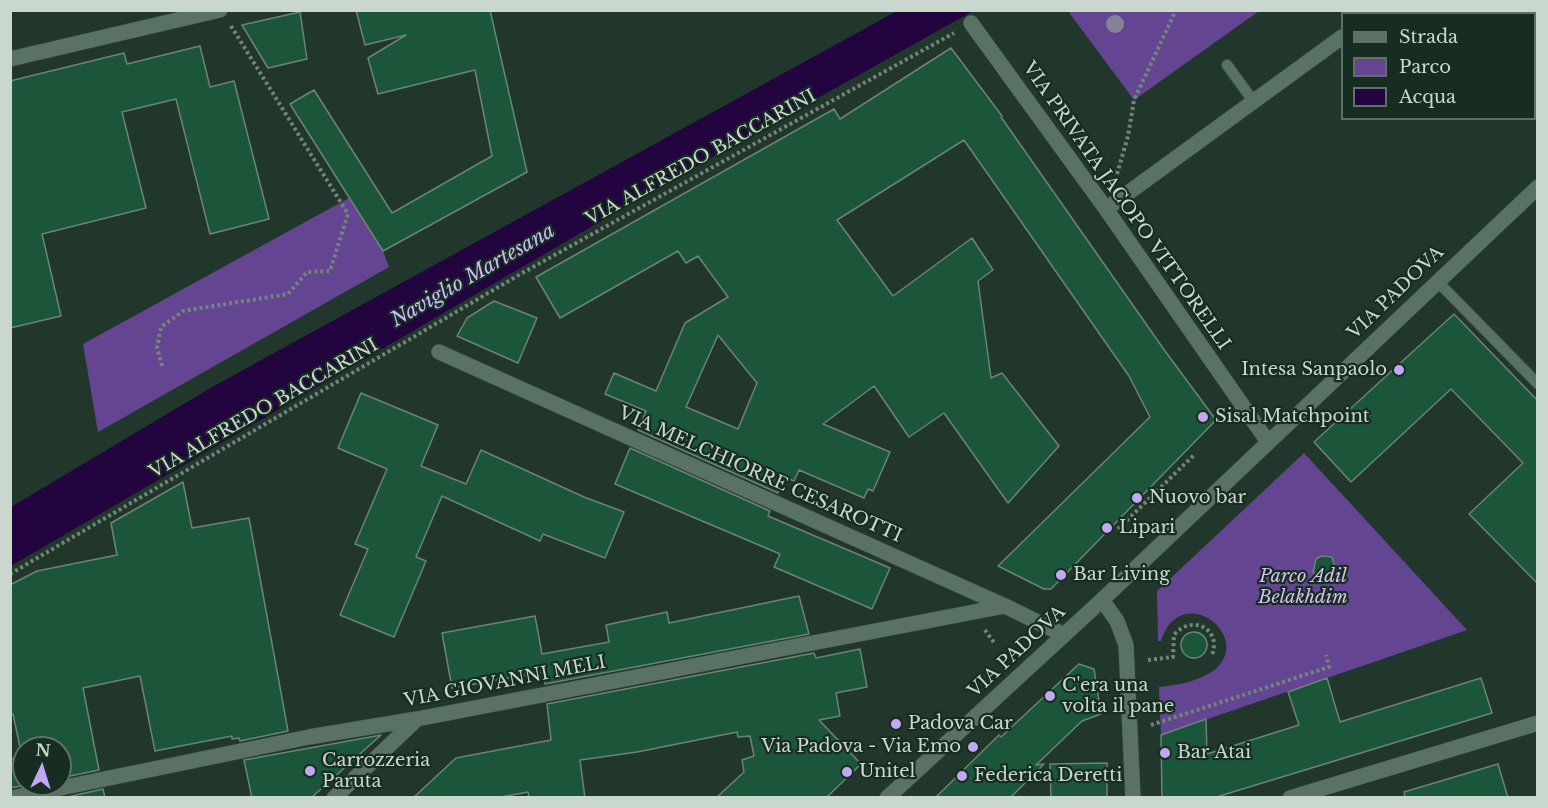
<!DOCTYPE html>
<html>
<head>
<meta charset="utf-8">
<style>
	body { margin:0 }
	#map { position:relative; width:1548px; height:808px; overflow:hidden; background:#21372b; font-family:"Libre Baskerville",serif }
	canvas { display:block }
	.frame { position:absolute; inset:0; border:12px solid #c9d7ce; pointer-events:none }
	.legend { position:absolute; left:1341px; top:12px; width:195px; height:108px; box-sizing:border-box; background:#172d21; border:2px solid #5e7166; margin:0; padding:8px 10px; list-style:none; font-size:18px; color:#c9d7ce }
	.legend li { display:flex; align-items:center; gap:12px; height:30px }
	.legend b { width:30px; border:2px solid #5e7166 }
	.north { position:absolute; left:12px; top:736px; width:60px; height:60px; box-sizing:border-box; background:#172d21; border:2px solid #5e7166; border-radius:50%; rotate:4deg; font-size:16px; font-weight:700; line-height:24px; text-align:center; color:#c9d7ce }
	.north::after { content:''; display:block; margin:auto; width:21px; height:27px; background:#c2a8f2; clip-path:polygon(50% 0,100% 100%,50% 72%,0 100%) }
</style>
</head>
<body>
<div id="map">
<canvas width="1548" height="808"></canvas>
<div class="frame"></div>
<ul class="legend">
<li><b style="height:8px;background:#5a7264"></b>Strada</li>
<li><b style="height:16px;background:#644592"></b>Parco</li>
<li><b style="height:16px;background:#22043f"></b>Acqua</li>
</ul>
<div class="north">N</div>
</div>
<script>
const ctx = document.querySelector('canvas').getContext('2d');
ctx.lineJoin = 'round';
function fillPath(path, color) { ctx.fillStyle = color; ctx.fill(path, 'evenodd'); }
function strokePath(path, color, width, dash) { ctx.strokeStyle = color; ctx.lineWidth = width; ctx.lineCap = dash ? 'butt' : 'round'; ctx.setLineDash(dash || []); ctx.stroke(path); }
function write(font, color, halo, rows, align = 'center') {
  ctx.font = font + ' "Libre Baskerville",serif'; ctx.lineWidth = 4.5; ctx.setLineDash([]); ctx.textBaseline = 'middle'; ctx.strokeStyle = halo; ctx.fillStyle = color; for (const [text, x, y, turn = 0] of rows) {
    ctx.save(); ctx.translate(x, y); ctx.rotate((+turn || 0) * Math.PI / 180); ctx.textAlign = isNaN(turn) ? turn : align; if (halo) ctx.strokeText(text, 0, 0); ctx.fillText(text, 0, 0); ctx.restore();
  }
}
fillPath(new Path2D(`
	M 1068,11 L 1259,11 L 1134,100 Z
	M 349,198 L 383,251 L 389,267 L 98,432 L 83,344 Z
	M 1304,453 L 1467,630 L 1161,735 L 1159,687 C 1176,685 1198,682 1213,671 C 1257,638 1181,578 1161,641 L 1158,641 L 1157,591 Z`), '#644592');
fillPath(new Path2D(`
	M 897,11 L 973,11 L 654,190 L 11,566 L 11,507 L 214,386 Z`), '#22043f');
const building = new Path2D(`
	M 356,10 L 490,10 L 527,172 L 383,251 L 290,104 L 314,90 L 392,213 L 492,156 L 475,70 L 378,94 L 368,58 L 406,35 L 365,45 Z
	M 300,12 L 307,59 L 268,68 L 242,25 Z
	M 200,46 L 210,87 L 234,81 L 269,219 L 210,234 L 176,99 L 122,112 L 146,208 L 42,234 L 61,316 L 10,328 L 10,81 L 124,53 L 127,64 Z
	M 951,48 L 1002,116 L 1001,117 L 1165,351 L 1216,420 L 1051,589 L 1044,589 L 998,566 L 1150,417 L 1129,376 L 964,140 L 837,220 L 893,296 L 972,238 L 993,270 L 978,281 L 991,378 L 1002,373 L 1059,446 L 1008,503 L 944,413 L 909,437 L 874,386 L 823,424 L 890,452 L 873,491 L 868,489 L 864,498 L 799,470 L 794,481 L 785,477 L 778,493 L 638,430 L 646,411 L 605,394 L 614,373 L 656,391 L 685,323 L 728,297 L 698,256 L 686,263 L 678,251 L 560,318 L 536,277 L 834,109 L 840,119 ZM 718,335 L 757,383 L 738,429 L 686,407 Z
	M 494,301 L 537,318 L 518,363 L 457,336 L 467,318 Z
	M 1454,314 L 1538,401 L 1538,584 L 1469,514 L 1523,463 L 1451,389 L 1351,482 L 1314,442 Z
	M 361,393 L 438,425 L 421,466 L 466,484 L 481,450 L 584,497 L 624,512 L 605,558 L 543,534 L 540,541 L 442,496 L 416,557 L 426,561 L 394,637 L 340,615 L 368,549 L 355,544 L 387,469 L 338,448 Z
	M 630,448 L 770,511 L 768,516 L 890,568 L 872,609 L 774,567 L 780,554 L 615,484 Z
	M 183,482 L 192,528 L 249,518 L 288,731 L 240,741 L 239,738 L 232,739 L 232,736 L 155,751 L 140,676 L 83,688 L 99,770 L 60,778 L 60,748 L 24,748 L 24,784 L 32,784 L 10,788 L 10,759 L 22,757 L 13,714 L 10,715 L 10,585 L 37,571 L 117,555 L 111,523 Z
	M 1321,556 L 1332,557 L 1335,568 L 1329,580 L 1313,572 L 1316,559 Z
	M 799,596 L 809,634 L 545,684 L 544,672 L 452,688 L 442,633 L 535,616 L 542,654 L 609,642 L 606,625 L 667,612 L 669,623 Z
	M1181 645a13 13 0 1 1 26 0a13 13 0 1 1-26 0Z
	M 860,649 L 867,687 L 836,693 L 840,716 L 819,720 L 861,764 L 826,798 L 716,798 L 744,772 L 742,760 L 754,756 L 750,736 L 738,737 L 737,732 L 637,752 L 580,760 L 585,798 L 529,798 L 528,792 L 496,798 L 413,798 L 456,758 L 551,740 L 547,704 L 814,653 L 816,658 Z
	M 1079,664 L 1094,669 L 1101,714 L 1082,721 L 1036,765 L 1044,764 L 1010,798 L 935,798 L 999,735 L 1001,737 Z
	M 1327,678 L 1340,722 L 1481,678 L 1492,713 L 1213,798 L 1162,798 L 1161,735 L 1206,719 L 1207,754 L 1299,725 L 1288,692 Z
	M 381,735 L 311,798 L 252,798 L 244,760 Z
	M 1107,763 L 1107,798 L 1051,798 L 1050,764 Z
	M 1498,764 L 1508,798 L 1405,798 L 1404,792 Z
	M 103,789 L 105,798 L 63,798 Z`);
fillPath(building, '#1b563a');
strokePath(building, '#6c8476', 1.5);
const lane = new Path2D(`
	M 1227,65 L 1254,102
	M 1437,281 L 1538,384`);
const street = new Path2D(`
	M 1375,14 L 1379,10
	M 971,23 L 1106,209 L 1268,442
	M 10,59 L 220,10
	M 1106,209 L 1342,37
	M 439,352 L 1005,606 L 1064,635
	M 1102,600 L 1117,621 L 1126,645 L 1133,798
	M 12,798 L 309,737 L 417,719 L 1005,606
	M 334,798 L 417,719
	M 1290,798 L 1538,723`);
const secondary = new Path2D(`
	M 887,798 L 1102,600 L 1538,187`);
strokePath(lane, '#3e5247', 12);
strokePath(street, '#3e5247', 16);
strokePath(secondary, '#3e5247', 16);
strokePath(new Path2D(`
	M 1117,174 L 1128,136 L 1134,100 L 1176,10
	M 162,366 L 157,348 L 161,327 L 183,311 L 288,294 L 307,272 L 330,271 L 348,214 L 231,26
	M 1118,529 L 1195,454
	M 10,574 L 524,272 L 954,33
	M 985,630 L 995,644
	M 1148,660 L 1173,657 L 1174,635 C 1191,614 1222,628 1212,655
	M 1151,725 L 1329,667 L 1326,655`), '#73857b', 4, [3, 3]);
strokePath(lane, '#5a7264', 10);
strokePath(street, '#5a7264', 15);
strokePath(secondary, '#5a7264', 15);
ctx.fillStyle = '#828397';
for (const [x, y] of [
	[1115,24]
]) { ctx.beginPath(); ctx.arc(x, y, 9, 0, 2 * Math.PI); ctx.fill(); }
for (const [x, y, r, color] of [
	[1399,370,6,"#c2a8f2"],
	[1203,417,6,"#c2a8f2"],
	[1137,498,6,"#c2a8f2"],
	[1107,528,6,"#c2a8f2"],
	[1061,575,6,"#c2a8f2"],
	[1050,696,6,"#c2a8f2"],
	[896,724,6,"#c2a8f2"],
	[973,747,6,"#c2a8f2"],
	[1165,753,6,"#c2a8f2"],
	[310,771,6,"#c2a8f2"],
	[847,772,6,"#c2a8f2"],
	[962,776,6,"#c2a8f2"]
]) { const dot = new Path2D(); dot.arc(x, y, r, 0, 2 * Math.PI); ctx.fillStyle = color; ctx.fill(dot); strokePath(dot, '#172d21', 2); }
write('18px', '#c9d7ce', '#172d21', [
	["VIA ALFREDO BACCARINI",701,158,-29],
	["VIA PRIVATA JACOPO VITTORELLI",1126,206,55],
	["VIA PADOVA",1396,293,-44],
	["VIA ALFREDO BACCARINI",264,409,-30],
	["VIA MELCHIORRE CESAROTTI",760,475,24],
	["VIA PADOVA",1017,652,-43],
	["VIA GIOVANNI MELI",505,682,-11]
]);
write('18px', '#c9d7ce', '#172d21', [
	["Intesa Sanpaolo",1387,370,"right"],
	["Sisal Matchpoint",1215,417],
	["Nuovo bar",1149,498],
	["Lipari",1119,528],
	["Bar Living",1073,575],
	["C'era una",1062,686],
	["volta il pane",1062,707],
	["Padova Car",908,724],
	["Via Padova - Via Emo",961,747,"right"],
	["Bar Atai",1177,753],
	["Carrozzeria",322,761],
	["Paruta",322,782],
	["Unitel",859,772],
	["Federica Deretti",974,776]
], 'left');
write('italic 18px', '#d1c2ef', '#172d21', [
	["Parco Adil",1303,577],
	["Belakhdim",1303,598]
]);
write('italic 20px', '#cfb8fb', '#172d21', [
	["Naviglio Martesana",473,276,-30]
]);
</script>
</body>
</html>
